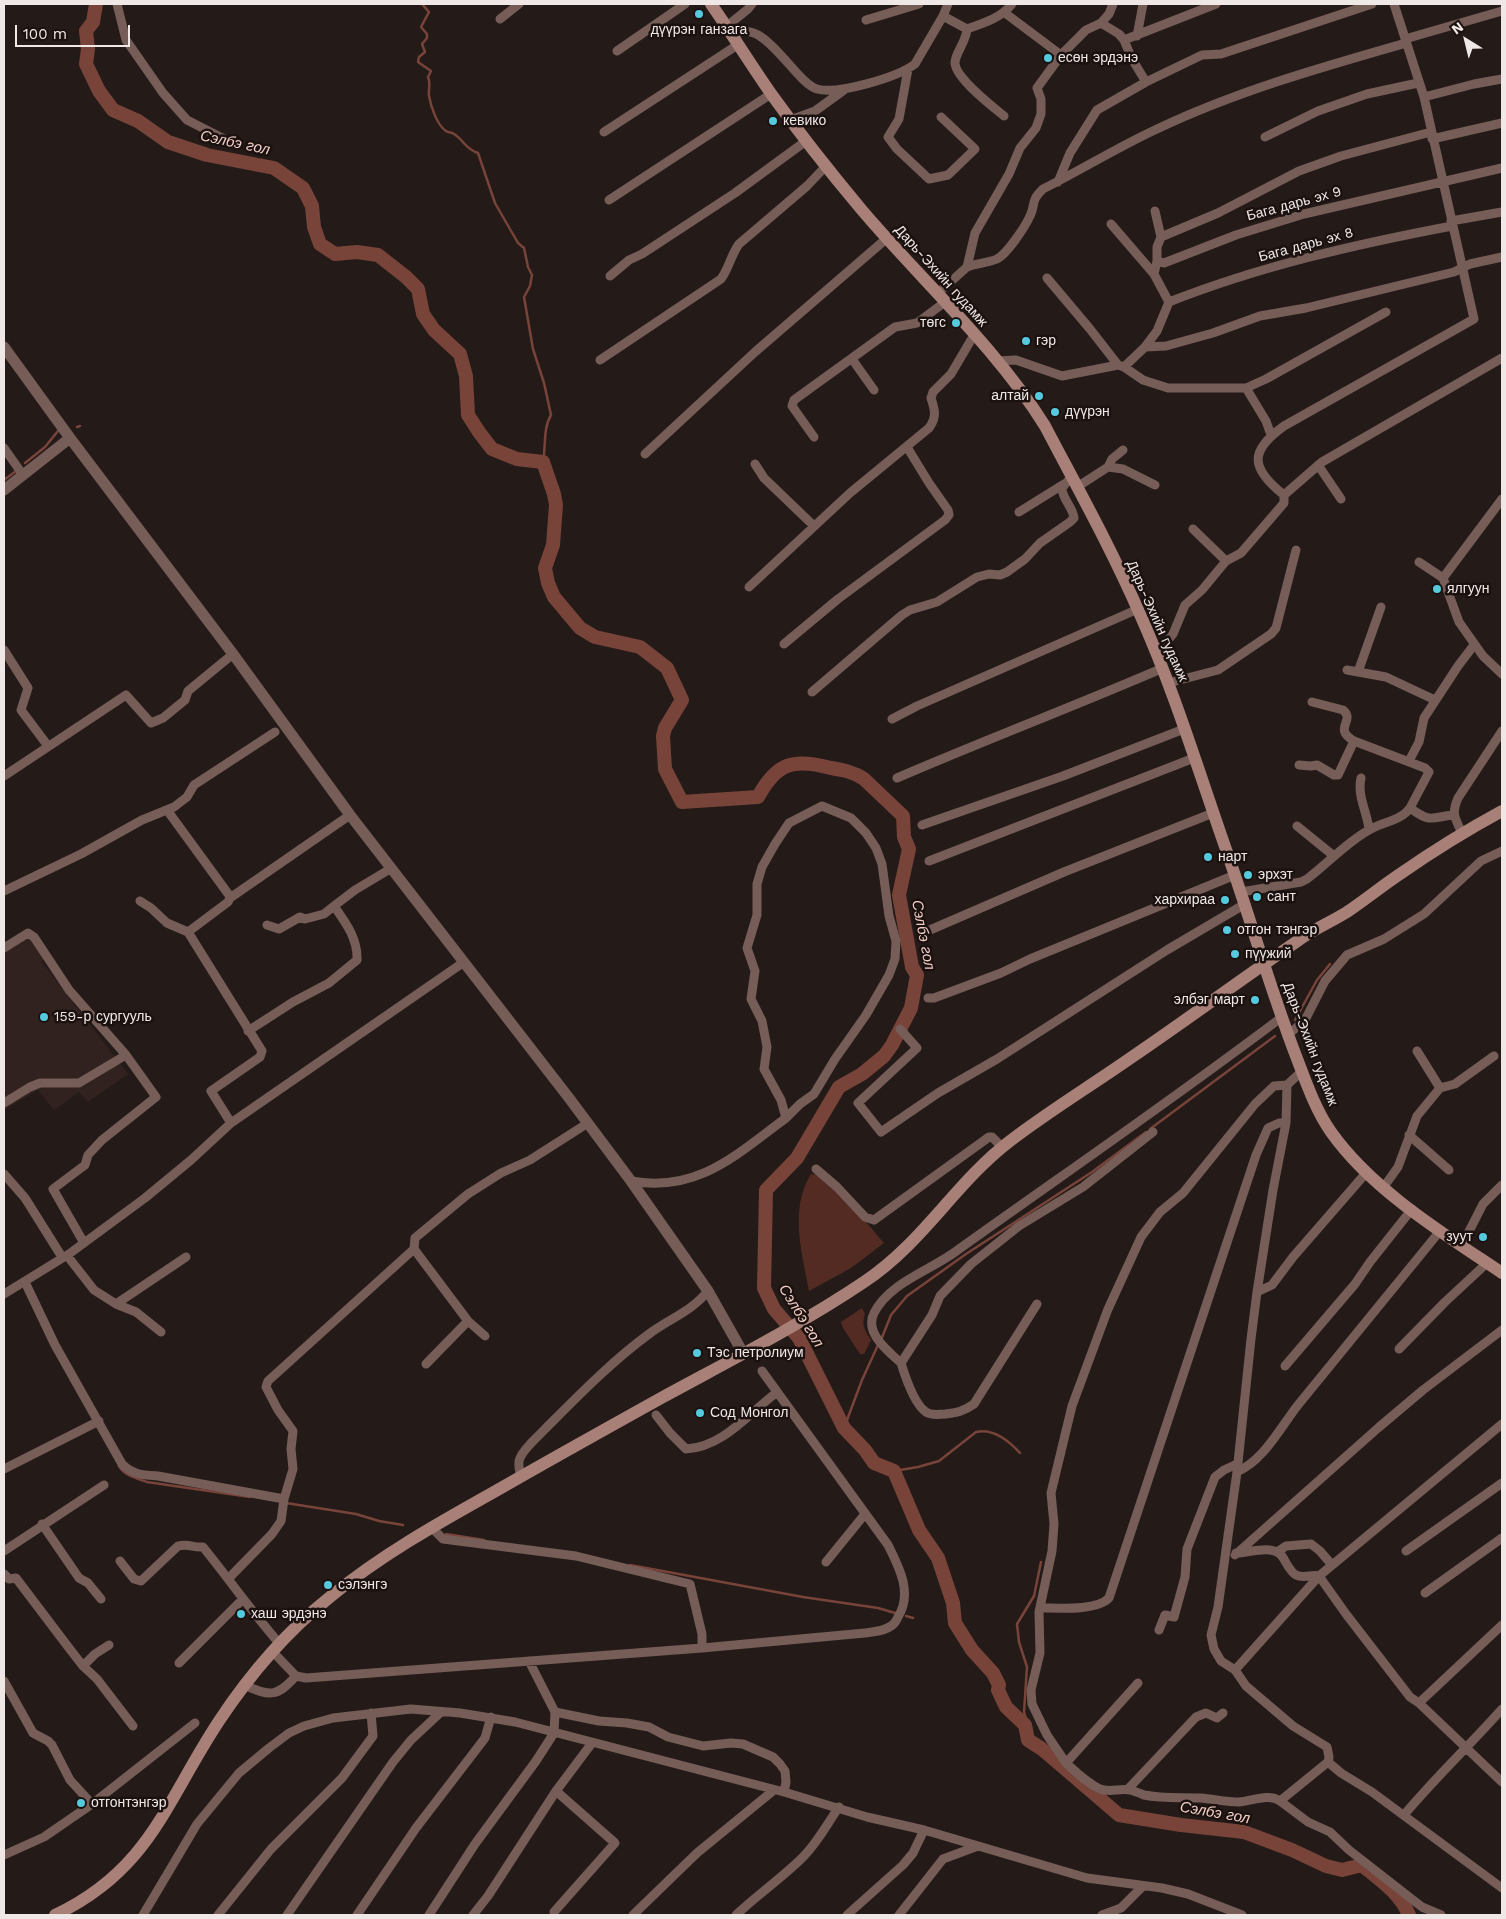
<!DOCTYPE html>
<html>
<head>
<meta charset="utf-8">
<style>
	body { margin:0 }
	#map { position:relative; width:1506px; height:1919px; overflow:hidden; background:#241b19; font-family:"Work Sans",sans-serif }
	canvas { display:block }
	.frame { position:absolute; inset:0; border:5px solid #efe8e7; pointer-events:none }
	.north { position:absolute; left:1441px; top:15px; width:50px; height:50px; -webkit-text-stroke:4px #1b1210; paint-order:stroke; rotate:324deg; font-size:14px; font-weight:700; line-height:20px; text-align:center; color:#efe8e7 }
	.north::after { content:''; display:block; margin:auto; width:18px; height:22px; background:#efe8e7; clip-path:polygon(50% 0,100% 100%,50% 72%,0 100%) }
	.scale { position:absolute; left:15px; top:25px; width:115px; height:22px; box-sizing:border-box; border:2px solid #efe8e7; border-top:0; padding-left:6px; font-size:15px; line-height:18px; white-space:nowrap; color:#efe8e7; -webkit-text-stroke:4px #1b1210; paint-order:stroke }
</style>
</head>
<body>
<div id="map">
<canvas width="1506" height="1919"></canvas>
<div class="frame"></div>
<div class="north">N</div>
<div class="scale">100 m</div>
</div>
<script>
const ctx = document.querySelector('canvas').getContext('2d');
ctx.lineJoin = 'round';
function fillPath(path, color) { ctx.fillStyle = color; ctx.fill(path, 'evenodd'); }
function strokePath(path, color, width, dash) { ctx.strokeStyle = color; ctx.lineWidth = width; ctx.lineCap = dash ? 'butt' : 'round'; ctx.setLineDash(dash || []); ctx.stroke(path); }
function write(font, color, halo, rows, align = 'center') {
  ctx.font = font + ' "Work Sans",sans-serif'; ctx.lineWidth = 5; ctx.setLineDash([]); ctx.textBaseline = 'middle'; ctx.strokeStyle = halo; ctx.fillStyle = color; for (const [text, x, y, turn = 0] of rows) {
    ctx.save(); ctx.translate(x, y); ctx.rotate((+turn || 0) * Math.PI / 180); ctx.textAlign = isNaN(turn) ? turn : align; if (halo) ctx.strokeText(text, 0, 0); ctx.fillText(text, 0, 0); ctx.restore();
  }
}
fillPath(new Path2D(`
	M 28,935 L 45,957 L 41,961 L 128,1074 L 88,1102 L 79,1092 L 54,1110 L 38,1090 L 4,1110 L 4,953 Z`), '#32221f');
fillPath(new Path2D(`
	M 811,1174 C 829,1174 871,1228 884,1243 L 851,1268 L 809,1291 C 802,1253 789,1209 811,1174 Z
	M 862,1308 L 865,1314 C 861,1325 865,1331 871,1340 L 864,1354 L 860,1354 L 843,1328 L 841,1322 Z`), '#532b23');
strokePath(new Path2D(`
	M 422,4 L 429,12 L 421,27 L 427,34 L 427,38 L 422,44 L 425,52 L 419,57 L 418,62 L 431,71 L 428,77 C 431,84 428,90 429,96 C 431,107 437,125 446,131 C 449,133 452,132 454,134 C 464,140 465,149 478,153 L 495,203 L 518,243 L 524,248 L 528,267 L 532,275 L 530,286 L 524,297 L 533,349 L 544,383 L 551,415 C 543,428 546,446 543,462
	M 77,427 L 80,426
	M 25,463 L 45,447 L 58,431
	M 4,480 L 16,471
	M 1295,1020 L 1317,980 L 1330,964
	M 1150,1129 L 1275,1036
	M 881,1340 L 891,1315 L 907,1296 L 966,1254 L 1092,1172 L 1146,1132
	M 844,1428 L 862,1380 L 878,1345
	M 119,1466 C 125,1476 136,1478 147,1482 L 250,1497
	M 894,1471 L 918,1467 L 939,1461 L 976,1432 C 993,1428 1009,1441 1020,1453
	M 286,1503 L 356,1514 L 379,1521 L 403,1525
	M 446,1534 L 484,1540
	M 1041,1562 L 1034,1596 L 1017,1624 L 1019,1642 L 1027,1667 L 1024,1712 L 1030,1734 L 1042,1749
	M 630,1565 L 803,1597 L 878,1608 L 895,1613
	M 906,1616 L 913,1618`), '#784339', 2.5);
strokePath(new Path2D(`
	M 96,4 L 93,22 L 86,31 L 88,49 L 86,64 L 99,91 L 113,110 L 138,121 L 168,142 L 207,155 L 274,168 L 303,188 L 312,206 L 314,227 L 320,244 L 335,254 L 357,252 L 378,255 L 406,277 L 418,289 L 423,314 L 434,330 L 460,354 L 466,376 L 468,415 L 479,432 L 492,449 L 517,459 L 543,462 L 554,494 L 556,505 L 553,545 L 545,568 L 548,583 L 554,597 L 580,628 L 595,637 L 640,647 L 667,668 L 682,700 L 665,728 L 663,736 L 665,769 L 682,802 L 758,797 C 777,762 794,758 831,768 C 843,770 854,772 864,779 L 903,816 L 904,837 L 909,849 L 899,895 L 912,967 L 917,975 L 911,1008 L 892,1045 L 884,1056 L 862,1074 L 839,1087 L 797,1158 L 766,1190 L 764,1288 L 774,1309 L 799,1338 L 844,1428 L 865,1450 L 874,1463 L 894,1471 L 919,1530 L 938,1558 L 953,1603 L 955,1623 L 972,1650 L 993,1673 L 999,1685 L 998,1690 L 1006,1707 L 1025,1725 L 1028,1740 L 1042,1749 L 1119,1815 L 1181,1825 L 1244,1832 L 1292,1850 L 1326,1866 L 1342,1870 L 1362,1865 C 1380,1880 1400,1893 1409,1915`), '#784339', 14);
strokePath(new Path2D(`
	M 117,4 L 126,40 L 163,93 L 187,120 L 234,144
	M 943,16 L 967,29 C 984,23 1001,18 1012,4
	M 500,19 L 519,4
	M 866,20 L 919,4
	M 1101,23 L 1119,34 L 1124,40
	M 727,26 L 748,9 L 752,4
	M 967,29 C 966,42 956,52 955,62 C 954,77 992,106 1004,116
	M 733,35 C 764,15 793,81 817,89 C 838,95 898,77 915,64 L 943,16 L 948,4
	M 1137,36 L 1143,4
	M 1405,39 L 1502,11
	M 617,51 L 685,4
	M 1061,55 L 1086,30 L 1101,23 L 1109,14 L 1113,4
	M 908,69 L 899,119 L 888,137 L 897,149 L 929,179 L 948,175 L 975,149 L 941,117
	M 1146,82 L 1132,59 L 1124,40 L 1216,4
	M 1424,97 L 1474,84 L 1502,79
	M 790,120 L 815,111 L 844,90
	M 604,132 L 739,44
	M 1265,137 L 1318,111 L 1367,94 L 1418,83
	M 1432,139 L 1502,123
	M 1058,182 L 1070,153 L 1097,110 L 1146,82 L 1202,55 L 1221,54 L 1372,4
	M 609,200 L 771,94
	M 1451,221 L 1502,212
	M 1111,224 L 1154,274
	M 1161,237 L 1218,213 L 1299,171 L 1341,156 L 1431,132
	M 1157,261 L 1164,263 L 1236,235 L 1304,214 L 1502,168
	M 967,267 C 977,263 988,263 997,259 C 1007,254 1025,227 1030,216 C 1036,204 1030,201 1043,189 C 1081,170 1118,147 1157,129 C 1237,91 1322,67 1406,43
	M 610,276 L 629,260 L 642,254 L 735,193 L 806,141
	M 1047,278 L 1090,329 L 1118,365
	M 937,294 L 967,267 L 975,233 L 1009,174 L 1020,148 L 1036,128 L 1041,114 L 1041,99 L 1037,88 L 1061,55 L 1005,13
	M 1169,302 C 1260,266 1357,244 1452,226
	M 1145,347 L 1166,346 L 1213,333 L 1260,316 L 1306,308 L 1454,272 L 1470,264 L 1502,257
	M 852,359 L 874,390
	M 600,360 L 721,279 C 729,268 731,255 739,244 L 807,186 L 826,166
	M 996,361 L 1016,360 L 1062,376 L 1118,365 L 1124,367 L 1143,380 L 1168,388 L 1246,388 L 1266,379 L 1386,312
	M 1124,367 L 1145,347 L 1157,331 L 1169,302 L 1154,274 L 1157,261 L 1157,247 L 1161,237 L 1155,211
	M 1246,388 L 1266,421 L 1271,435
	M 814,437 L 792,406 L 794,400 L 895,327 L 917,323 L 945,302
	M 4,448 L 23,475
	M 645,454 L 755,352 L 886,239
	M 755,464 L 764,478 L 814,526
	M 1318,465 L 1341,499
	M 1108,467 L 1123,469 L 1155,485
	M 1077,487 L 1108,467 L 1112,459 L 1123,450
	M 1284,495 L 1322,462 L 1502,358
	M 1502,499 L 1443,578 L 1459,622 L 1483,656 L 1502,674
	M 1019,512 L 1064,484
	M 1193,529 L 1226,561
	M 1419,562 L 1443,578
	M 749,587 L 850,493 L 929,428 C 937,417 935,410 931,398 L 933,392 L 951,374 L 974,335
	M 784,644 L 838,599 L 945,520 L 949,515 L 948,510 L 929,483 L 907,447
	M 4,650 L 28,688 L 21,710 L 48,746
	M 1156,652 L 1164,645 L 1173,634 L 1185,605 L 1202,590 L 1226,561 L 1241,553 L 1284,503 L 1284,495 C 1250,468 1249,451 1284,426 L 1474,319 L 1424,97 L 1394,4
	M 1347,670 L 1386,677 L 1435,700
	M 1358,672 L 1381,607
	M 1168,683 L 1218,670 L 1271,634 L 1276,628 L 1296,550
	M 812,692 L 902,615 L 910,610 L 937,602 L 977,577 L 989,574 L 1000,575 L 1007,572 L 1025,559 L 1040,543 L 1070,522 L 1074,518 C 1073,507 1062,499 1062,488 L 1071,477
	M 1312,702 L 1343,710 C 1356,721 1332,728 1354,741 L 1425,768 L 1429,772 L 1410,808 C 1431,823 1429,818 1453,815
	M 892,719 L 917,706 L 1138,609
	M 1409,761 L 1419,742 L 1424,718 L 1458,666 L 1474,645
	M 1299,765 L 1311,766 L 1317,765 L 1334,775 L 1338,775 L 1354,741
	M 4,776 L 126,695 L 151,723 L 163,718 L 185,700 L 188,691 L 233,654
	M 897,778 C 985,740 1075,706 1163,668
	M 1361,778 C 1357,796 1367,812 1369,829
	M 167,810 L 229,895 L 230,898 L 228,902 L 188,932
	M 922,825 L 1063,776 L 1184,729
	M 1297,826 L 1334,856
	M 1462,833 C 1455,818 1451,814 1458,798 L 1502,731
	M 929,861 L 1194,758
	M 4,891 L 81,854 L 142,820 L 174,807 L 187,797 L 194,785 L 275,732
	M 1241,892 L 1301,882 L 1307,879 C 1327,864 1347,842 1369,830 C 1382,822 1401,821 1410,808
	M 230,898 L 350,815
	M 140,901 L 151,908 L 167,923 L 188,932 L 262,1051 L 260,1057 L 211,1091 L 231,1123
	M 267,925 L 279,929 L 300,917 L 305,919 L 324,914 L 334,906
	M 923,933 L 1064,872 L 1213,813
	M 4,948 L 28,933 L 34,937 L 69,990 L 126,1055 L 156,1097 L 102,1140 L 88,1155 L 85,1165 L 53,1189 L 84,1243
	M 928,998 L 934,998 L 1001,973 L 1030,959 L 1235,875
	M 900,1029 L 917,1048 L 858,1103 L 881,1132 L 938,1093 L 997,1059 L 1167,950 L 1245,904
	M 248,1031 L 293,1002 L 329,983 L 357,960 C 358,939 346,923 334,906 L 355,890 L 390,869
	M 1288,1035 L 1305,1020 L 1325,981 L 1347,955 L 1384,939 L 1424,914 L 1481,861 L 1502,851
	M 1287,1085 L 1286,1123 L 1273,1190 L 1257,1292 L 1251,1339 L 1237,1472 L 1218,1607 L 1211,1635 L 1214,1649 L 1221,1661 L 1235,1670 L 1246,1686 L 1293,1726 L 1327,1747 L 1329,1757 L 1328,1762 L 1341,1773 L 1372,1792 L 1502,1888
	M 1440,1088 L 1455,1084 L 1494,1056
	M 4,1103 L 30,1087 L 40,1083 L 79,1083 L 126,1055
	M 1409,1135 L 1449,1170
	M 816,1169 L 837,1187 L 865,1217 L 874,1220 L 989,1137 L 992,1137 L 1002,1147
	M 4,1174 L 25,1198 L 62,1257
	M 631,1181 C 698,1193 737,1154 786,1118 L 781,1100 L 764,1069 L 767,1047 L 762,1021 L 751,999 L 755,971 L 747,948 L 757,915 L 757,884 L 762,867 L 775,844 L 789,823 L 822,806 L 851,818 L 866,833 L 876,848 L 882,864 L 889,916 L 896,941 L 895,959 L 889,975 L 866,1015 L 835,1059 L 814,1094 L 800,1104 L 786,1118
	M 1383,1188 L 1398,1167 L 1417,1116 L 1440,1088 L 1417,1051
	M 1462,1245 L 1483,1204 L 1502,1185
	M 69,1254 L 69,1258 L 94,1290 L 116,1304 L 136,1312 L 161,1332
	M 25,1282 L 55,1345 L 122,1464 C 133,1475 143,1475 158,1476 L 284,1499
	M 1257,1292 L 1272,1285 L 1293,1257 L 1366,1173
	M 4,1294 L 69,1254 L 145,1198 L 191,1160 L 231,1123 L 464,962
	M 116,1304 L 186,1257
	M 1037,1304 L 974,1404 C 964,1411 957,1413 945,1414 C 939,1414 932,1416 926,1412 C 914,1404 905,1376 901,1363 L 932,1315 L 940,1296 L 971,1264 L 1019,1226 L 1083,1187 L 1153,1132
	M 485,1336 L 468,1321 L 414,1249 L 415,1238 L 468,1194 L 501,1173 L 530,1160 L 588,1123
	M 1399,1349 L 1445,1302 L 1487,1263
	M 901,1363 C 888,1351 864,1333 874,1313 C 889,1283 929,1271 955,1252 C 1064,1174 1175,1098 1282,1017
	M 426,1364 L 468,1321
	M 1285,1366 L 1355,1284 L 1370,1262 L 1412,1209
	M 656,1415 L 670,1433 L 686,1449 C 723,1447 748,1414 776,1393
	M 4,1469 L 99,1421
	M 1237,1472 C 1264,1460 1280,1428 1298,1405 C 1346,1347 1393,1289 1440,1231
	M 521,1477 C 520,1471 517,1464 520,1458 C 525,1447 537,1438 545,1429 C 578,1396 612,1361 649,1334 C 669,1319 692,1311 708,1291
	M 42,1524 L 79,1578 L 88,1583 L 101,1599
	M 431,1527 L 443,1539 L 576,1556 L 690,1584 L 702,1634 L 702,1648
	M 4,1551 L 104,1485
	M 1406,1551 L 1502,1483
	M 1277,1552 L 1286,1546 L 1311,1544 L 1320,1551 L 1332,1565
	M 1236,1553 C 1249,1553 1272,1544 1282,1556 C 1286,1562 1290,1572 1296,1575 C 1304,1579 1312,1574 1319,1576 L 1346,1614 L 1410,1697 L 1419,1703 L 1502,1782
	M 1235,1555 L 1378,1428 L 1423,1390 L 1502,1330
	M 120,1561 L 134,1579 L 141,1581 L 178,1546 C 189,1543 193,1548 203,1547 C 229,1579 252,1612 279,1643
	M 826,1562 L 865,1514
	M 4,1574 L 9,1579 L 16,1578 L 69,1648 L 83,1666 L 97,1679 L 133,1726
	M 229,1578 L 272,1534 L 281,1521 L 284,1499 L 293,1469 L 291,1449 L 293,1431 L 278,1410 L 266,1387 L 268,1381 L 414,1249
	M 1425,1593 L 1502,1538
	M 1041,1608 C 1057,1608 1097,1611 1109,1598 L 1256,1155 L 1268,1128 L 1279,1123 L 1286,1123
	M 1159,1630 L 1165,1615 L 1174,1617 L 1185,1577 L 1187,1549 L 1215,1477 L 1224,1470 L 1237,1464
	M 272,1651 L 296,1676 L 306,1678 L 702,1648 L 865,1633 C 874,1632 884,1631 891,1626 C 895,1624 896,1621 898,1617 C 913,1593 899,1567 888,1545 L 762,1371
	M 179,1663 L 243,1599
	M 83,1666 L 95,1654 L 109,1645
	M 1235,1670 L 1319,1576 L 1502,1424
	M 4,1681 L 33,1733 L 48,1741 L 52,1745 L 70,1780 L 92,1804
	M 1138,1683 L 1066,1763 L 1047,1735 L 1032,1704 L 1031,1690 L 1040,1653 L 1039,1612 L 1052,1551 L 1054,1524 L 1051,1493 L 1072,1406 L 1108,1309 L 1141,1237 L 1160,1212 L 1183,1193 L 1255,1104 L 1274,1086 L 1287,1085 L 1302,1071
	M 244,1685 C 270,1696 276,1698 296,1676
	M 1419,1703 L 1502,1625
	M 555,1712 L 599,1721 L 627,1723 L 649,1727 L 668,1737 L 703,1746 L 731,1743 L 743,1744 L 773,1757 L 780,1764 L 785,1771 L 786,1782 L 784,1792
	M 1328,1762 L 1280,1801 L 1308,1822 L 1330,1832 L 1349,1850 L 1422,1907 L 1441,1915
	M 1066,1763 C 1077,1773 1087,1783 1100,1789 C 1110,1793 1119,1788 1130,1790 C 1134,1791 1139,1793 1144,1795 C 1163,1799 1182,1797 1201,1798 C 1214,1799 1226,1802 1239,1802 C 1252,1801 1269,1793 1280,1801
	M 1128,1789 L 1196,1717 L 1206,1713 L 1217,1718 L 1223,1713
	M 1404,1815 C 1435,1778 1470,1745 1502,1709
	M 4,1855 L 44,1837 L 92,1804 L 195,1723
	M 554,1912 L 615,1843 L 556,1791
	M 143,1915 L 197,1824 L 239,1773 L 269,1748 L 289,1733 L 304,1726 L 333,1718 L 411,1709 L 460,1713 L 515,1722 L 784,1792 L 867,1817 L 924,1830 L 1087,1878 L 1162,1888 L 1188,1894 L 1242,1915
	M 218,1915 L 271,1849 L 342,1778 L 373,1736 L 371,1713
	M 287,1915 L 393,1762 L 411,1740 L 441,1712
	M 357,1915 L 416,1828 L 485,1738 L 491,1717
	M 429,1915 L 475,1844 L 536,1761 L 554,1733 L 555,1712 L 529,1661
	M 473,1915 L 488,1896 L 556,1791 L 592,1743
	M 633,1915 L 697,1853 L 774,1790
	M 736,1915 C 757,1895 782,1878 803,1857 C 818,1842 827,1824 839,1807
	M 847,1915 L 903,1865 L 913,1853 L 924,1830
	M 899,1915 L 943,1859 L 978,1846
	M 1102,1915 L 1121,1908 L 1143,1886`), '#765d57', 9);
strokePath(new Path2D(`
	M 4,347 L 70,438 L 233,654 L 350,815 L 569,1098 L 631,1181 L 708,1291 L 743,1353
	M 4,490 L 70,438`), '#765d57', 11);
strokePath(new Path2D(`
	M 711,4 C 732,34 751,65 772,95 C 800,134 830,172 861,209 C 921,280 996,347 1045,426 C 1077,487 1111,548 1139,612 C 1175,692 1200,776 1229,858 C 1252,924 1271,991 1296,1056 C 1306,1082 1315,1109 1331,1132 C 1372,1190 1444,1234 1502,1273
	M 55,1915 C 150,1870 166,1801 219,1721 C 250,1674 286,1632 330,1597 C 382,1554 442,1521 501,1488 C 555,1457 609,1427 663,1397 C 731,1360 800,1325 864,1282 C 923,1243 955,1183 1010,1141 C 1049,1111 1092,1085 1132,1057 C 1188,1019 1243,978 1299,940 C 1314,929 1331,922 1347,912 C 1365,900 1382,886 1400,874 C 1433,851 1467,830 1502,811`), '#a88078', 12);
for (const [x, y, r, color] of [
	[699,14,5,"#55cadf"],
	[1048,58,5,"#55cadf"],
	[773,121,5,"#55cadf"],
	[956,323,5,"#55cadf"],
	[1026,341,5,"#55cadf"],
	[1039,396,5,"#55cadf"],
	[1055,412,5,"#55cadf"],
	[1437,589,5,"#55cadf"],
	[1208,857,5,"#55cadf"],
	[1248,875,5,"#55cadf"],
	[1257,897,5,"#55cadf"],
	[1225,900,5,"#55cadf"],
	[1227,930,5,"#55cadf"],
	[1235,954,5,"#55cadf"],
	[1255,1000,5,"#55cadf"],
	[44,1017,5,"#55cadf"],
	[1483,1237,5,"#55cadf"],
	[697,1353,5,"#55cadf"],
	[700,1413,5,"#55cadf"],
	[328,1585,5,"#55cadf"],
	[241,1614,5,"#55cadf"],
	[81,1803,5,"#55cadf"]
]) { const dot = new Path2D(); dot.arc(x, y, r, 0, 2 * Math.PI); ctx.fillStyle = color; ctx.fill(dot); strokePath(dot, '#1b1210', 2); }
write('14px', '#efe8e7', '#1b1210', [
	["дүүрэн ганзага",699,30,"center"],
	["есөн эрдэнэ",1058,58],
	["кевико",783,121],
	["төгс",946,323,"right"],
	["гэр",1036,341],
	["алтай",1029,396,"right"],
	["дүүрэн",1065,412],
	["ялгуун",1447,589],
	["нарт",1218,857],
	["эрхэт",1258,875],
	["сант",1267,897],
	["хархираа",1215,900,"right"],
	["отгон тэнгэр",1237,930],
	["пүүжий",1245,954],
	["элбэг март",1245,1000,"right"],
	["159-р сургууль",54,1017],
	["зуут",1473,1237,"right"],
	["Тэс петролиум",707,1353],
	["Сод Монгол",710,1413],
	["сэлэнгэ",338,1585],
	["хаш эрдэнэ",251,1614],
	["отгонтэнгэр",91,1803]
], 'left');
write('14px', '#efe8e7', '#1b1210', [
	["Бага дарь эх 9",1294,204,-15],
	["Бага дарь эх 8",1306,245,-15],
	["Дарь-Эхийн гудамж",941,276,48],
	["Дарь-Эхийн гудамж",1157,621,66],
	["Дарь-Эхийн гудамж",1310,1044,69]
]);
write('italic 15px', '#f3cec7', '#1b1210', [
	["Сэлбэ гол",235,143,12],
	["Сэлбэ гол",923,935,79],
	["Сэлбэ гол",801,1316,58],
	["Сэлбэ гол",1215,1813,10]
]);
</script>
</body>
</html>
